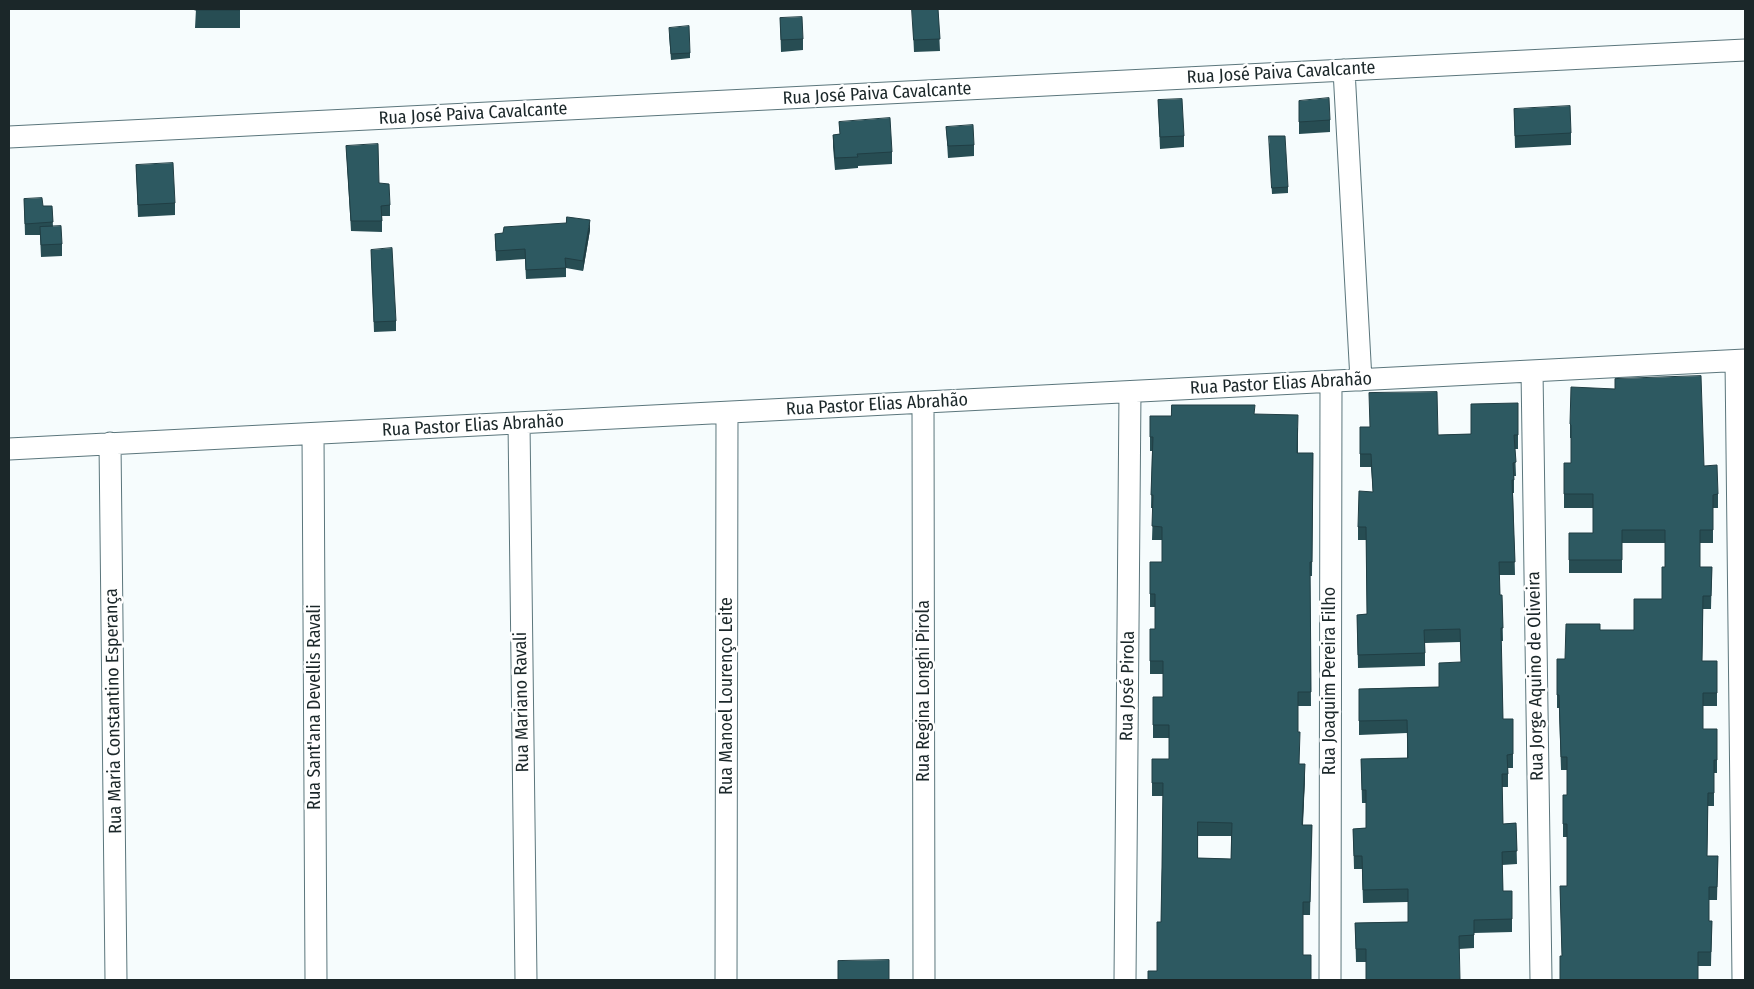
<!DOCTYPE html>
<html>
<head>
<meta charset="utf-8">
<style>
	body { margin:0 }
	#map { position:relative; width:1754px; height:989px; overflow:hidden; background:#f6fcfd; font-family:"Fira Sans Condensed",sans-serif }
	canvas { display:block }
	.frame { position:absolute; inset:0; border:10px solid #1b2729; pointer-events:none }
</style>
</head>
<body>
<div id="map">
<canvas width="1754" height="989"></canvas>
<div class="frame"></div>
</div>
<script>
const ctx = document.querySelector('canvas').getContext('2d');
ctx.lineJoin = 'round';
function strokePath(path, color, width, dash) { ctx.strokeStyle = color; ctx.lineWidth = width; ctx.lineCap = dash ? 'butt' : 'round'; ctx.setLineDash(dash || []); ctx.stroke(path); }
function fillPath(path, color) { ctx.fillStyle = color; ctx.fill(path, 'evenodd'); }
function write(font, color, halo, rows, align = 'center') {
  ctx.font = font + ' "Fira Sans Condensed",sans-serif'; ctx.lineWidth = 5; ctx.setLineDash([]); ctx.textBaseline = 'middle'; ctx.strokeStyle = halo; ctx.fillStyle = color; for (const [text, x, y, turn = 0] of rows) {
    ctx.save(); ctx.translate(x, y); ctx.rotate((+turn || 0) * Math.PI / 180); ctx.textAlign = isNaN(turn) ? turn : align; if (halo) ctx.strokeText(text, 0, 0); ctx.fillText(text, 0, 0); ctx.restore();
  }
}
const street = new Path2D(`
	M 1344,70 L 1361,380
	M 9,137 L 1745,50
	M 1736,361 L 1743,980
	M 1532,371 L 1541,980
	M 923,403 L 924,980
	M 519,423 L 526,980
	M 313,434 L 316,980
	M 110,443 L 116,980
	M 9,449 L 1745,360
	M 726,980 L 727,413
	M 1125,980 L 1130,392
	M 1330,980 L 1331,382`);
strokePath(street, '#5b767c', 23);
strokePath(street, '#fff', 21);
fillPath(new Path2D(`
	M 196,9 L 240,9 L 240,28 L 195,28 Z
	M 912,9 L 938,9 L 940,51 L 914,52 Z
	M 780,18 L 803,39 L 803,50 L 781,52 Z
	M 669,34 L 690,53 L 690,58 L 671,60 Z
	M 1158,100 L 1184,136 L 1184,147 L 1160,149 Z
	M 1299,101 L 1330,120 L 1330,132 L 1299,134 Z
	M 1514,109 L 1571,133 L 1571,145 L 1515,148 Z
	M 839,122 L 892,152 L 892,164 L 858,166 L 858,168 L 835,170 L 833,147 L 833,135 L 840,134 Z
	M 946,127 L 974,145 L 974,156 L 948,158 Z
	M 1269,142 L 1288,187 L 1288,193 L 1272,194 Z
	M 346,146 L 379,183 L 390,205 L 390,216 L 382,216 L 382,232 L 351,231 Z
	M 136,165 L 175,203 L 175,215 L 138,217 Z
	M 24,199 L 43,206 L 52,206 L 53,227 L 62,244 L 62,256 L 41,257 L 40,235 L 25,235 Z
	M 590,230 L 583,271 L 566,268 L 566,277 L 526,279 L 525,259 L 496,261 L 495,234 Z
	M 371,250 L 396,321 L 396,331 L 374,332 Z
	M 1615,379 L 1704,466 L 1718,494 L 1718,508 L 1713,508 L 1713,543 L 1700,543 L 1700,567 L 1712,567 L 1711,609 L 1703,609 L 1702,661 L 1717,661 L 1717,706 L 1703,706 L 1703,729 L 1717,729 L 1717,773 L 1714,773 L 1714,806 L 1708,806 L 1707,856 L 1718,856 L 1717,900 L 1709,900 L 1709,921 L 1712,921 L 1711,966 L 1698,966 L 1562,956 L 1560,886 L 1567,886 L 1567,837 L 1563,837 L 1563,795 L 1567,795 L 1567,770 L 1561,770 L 1559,708 L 1557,708 L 1557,659 L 1565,659 L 1600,630 L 1634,630 L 1662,599 L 1665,567 L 1665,543 L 1622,543 L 1622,573 L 1569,573 L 1569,533 L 1593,533 L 1593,508 L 1564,508 L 1564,463 L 1571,463 L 1571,438 L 1570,438 L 1570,424 L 1615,389 Z
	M 1518,403 L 1518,449 L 1515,449 L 1516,476 L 1514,476 L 1514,493 L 1513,493 L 1515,575 L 1499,575 L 1500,595 L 1502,595 L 1503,641 L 1501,641 L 1503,719 L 1513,754 L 1513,768 L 1508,768 L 1508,787 L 1502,787 L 1503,824 L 1516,823 L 1517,864 L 1502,865 L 1503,891 L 1512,891 L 1512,932 L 1474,933 L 1474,948 L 1459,949 L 1366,962 L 1356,962 L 1355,923 L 1408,922 L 1408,902 L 1363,903 L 1362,869 L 1354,869 L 1353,829 L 1366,828 L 1366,803 L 1362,803 L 1361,759 L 1407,758 L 1407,733 L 1359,735 L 1359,689 L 1439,687 L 1461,662 L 1460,642 L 1425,643 L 1425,666 L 1358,668 L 1357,615 L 1367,614 L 1366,540 L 1358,540 L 1358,527 L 1373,492 L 1371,467 L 1360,467 L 1360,427 L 1438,435 L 1471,434 Z
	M 1255,414 L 1298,428 L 1298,453 L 1313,453 L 1312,576 L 1310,576 L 1311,706 L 1298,706 L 1298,732 L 1299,764 L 1305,777 L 1303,825 L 1312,825 L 1310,915 L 1303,915 L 1157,971 L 1161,922 L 1162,867 L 1163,796 L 1152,796 L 1152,759 L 1169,759 L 1169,738 L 1153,738 L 1153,697 L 1163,697 L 1163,674 L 1150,674 L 1150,629 L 1155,629 L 1155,607 L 1150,607 L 1150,562 L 1162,562 L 1162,540 L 1152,540 L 1153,508 L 1151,508 L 1152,451 L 1150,451 L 1150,416 L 1171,416 ZM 1198,836 L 1231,836 L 1231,859 L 1198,858 Z`), '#274d53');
fillPath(new Path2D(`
	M 590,220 L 590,230 L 583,271 L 583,261 Z
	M 1305,764 L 1305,777 L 1302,839 L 1302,825 Z`), '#203e44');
const building = new Path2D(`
	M 196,9 L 240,9 L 240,10 L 195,10 Z
	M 912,9 L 938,9 L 940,39 L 914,40 Z
	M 802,17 L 803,39 L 781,40 L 780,18 Z
	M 689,26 L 690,53 L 671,54 L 669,28 Z
	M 1329,98 L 1330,120 L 1299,122 L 1299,101 Z
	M 1182,99 L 1184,136 L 1160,137 L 1158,100 Z
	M 1570,106 L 1571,133 L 1515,136 L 1514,109 Z
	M 890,118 L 892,152 L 857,154 L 858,157 L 835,158 L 833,135 L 840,134 L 839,122 Z
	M 973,125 L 974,145 L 948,146 L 946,127 Z
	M 1269,136 L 1285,136 L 1288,187 L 1272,188 Z
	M 378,144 L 379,183 L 389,184 L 390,205 L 381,206 L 382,221 L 351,221 L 346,146 Z
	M 173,163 L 175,203 L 138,205 L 136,165 Z
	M 42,198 L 43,206 L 52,206 L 53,222 L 25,224 L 24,199 Z
	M 567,217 L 590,220 L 583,261 L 565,258 L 566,268 L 526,270 L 525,249 L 496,251 L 495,234 L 503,233 L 504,227 L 566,223 Z
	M 61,226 L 62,244 L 41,245 L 40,227 Z
	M 392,248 L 396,321 L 374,322 L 371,250 Z
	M 1701,376 L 1704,466 L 1717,465 L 1718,494 L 1713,495 L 1713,530 L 1700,530 L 1700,567 L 1712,567 L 1711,596 L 1703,596 L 1702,661 L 1717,661 L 1717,693 L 1703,693 L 1703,729 L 1717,729 L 1717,760 L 1714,760 L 1714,793 L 1708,793 L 1707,856 L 1718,856 L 1717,887 L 1709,887 L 1709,921 L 1712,921 L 1711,952 L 1698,952 L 1698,980 L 1560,980 L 1560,956 L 1562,956 L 1560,886 L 1567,886 L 1567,824 L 1563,824 L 1563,795 L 1567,795 L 1567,757 L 1561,757 L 1559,695 L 1557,695 L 1557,659 L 1565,659 L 1566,624 L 1600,624 L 1600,630 L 1634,630 L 1634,599 L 1662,599 L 1662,567 L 1665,567 L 1665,530 L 1622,530 L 1622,560 L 1569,560 L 1569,533 L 1593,533 L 1593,494 L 1564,494 L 1564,463 L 1571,463 L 1571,425 L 1570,424 L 1571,387 L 1615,389 L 1615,379 Z
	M 1437,392 L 1438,435 L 1471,434 L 1471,404 L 1518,403 L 1518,435 L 1514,435 L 1516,462 L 1513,463 L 1514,480 L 1512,480 L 1515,562 L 1499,562 L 1500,595 L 1502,595 L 1503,628 L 1501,628 L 1503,719 L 1513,719 L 1513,754 L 1507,755 L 1508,774 L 1502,774 L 1503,824 L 1516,823 L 1517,851 L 1502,852 L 1503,891 L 1512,891 L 1512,919 L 1474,920 L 1474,935 L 1459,936 L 1460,980 L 1366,980 L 1366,949 L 1356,949 L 1355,923 L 1408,922 L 1408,889 L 1363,890 L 1362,856 L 1354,856 L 1353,829 L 1366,828 L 1366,790 L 1362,790 L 1361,759 L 1408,758 L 1407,720 L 1359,721 L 1359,689 L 1439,687 L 1439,663 L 1461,662 L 1460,629 L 1424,630 L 1425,653 L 1358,655 L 1357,615 L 1367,614 L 1366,527 L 1358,527 L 1359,491 L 1373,492 L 1371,454 L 1360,454 L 1360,427 L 1370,427 L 1369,393 Z
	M 1172,405 L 1255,405 L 1254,414 L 1298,415 L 1297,453 L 1313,453 L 1312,562 L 1310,562 L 1311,692 L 1298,692 L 1298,732 L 1300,732 L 1299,764 L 1305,764 L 1302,825 L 1312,825 L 1310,902 L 1303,902 L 1303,955 L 1311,955 L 1311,980 L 1148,980 L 1148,971 L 1157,971 L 1157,922 L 1161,922 L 1162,867 L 1163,783 L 1152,783 L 1152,759 L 1169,759 L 1169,725 L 1153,725 L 1153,697 L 1163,697 L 1163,661 L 1150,661 L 1150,629 L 1155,629 L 1155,594 L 1150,594 L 1150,562 L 1162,562 L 1162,527 L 1152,526 L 1153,495 L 1151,495 L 1153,437 L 1150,437 L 1150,416 L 1171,416 ZM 1198,822 L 1232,823 L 1231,859 L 1198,858 Z
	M 889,960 L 889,980 L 838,980 L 838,961 Z`);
fillPath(building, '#2d5961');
strokePath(building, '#203e44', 1);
write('18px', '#1b2729', '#fff', [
	["Rua José Paiva Cavalcante",1281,73,-3],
	["Rua José Paiva Cavalcante",877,94,-3],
	["Rua José Paiva Cavalcante",473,114,-3],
	["Rua Pastor Elias Abrahão",1281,384,-3],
	["Rua Pastor Elias Abrahão",877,405,-3],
	["Rua Pastor Elias Abrahão",473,426,-3],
	["Rua Jorge Aquino de Oliveira",1536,676,-91],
	["Rua Joaquim Pereira Filho",1330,681,-90],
	["Rua José Pirola",1128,686,-89],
	["Rua Regina Longhi Pirola",924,691,-90],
	["Rua Manoel Lourenço Leite",727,696,-90],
	["Rua Mariano Ravali",522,702,-91],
	["Rua Sant'ana Devellis Ravali",315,707,-90],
	["Rua Maria Constantino Esperança",114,711,-91]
]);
</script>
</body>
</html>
